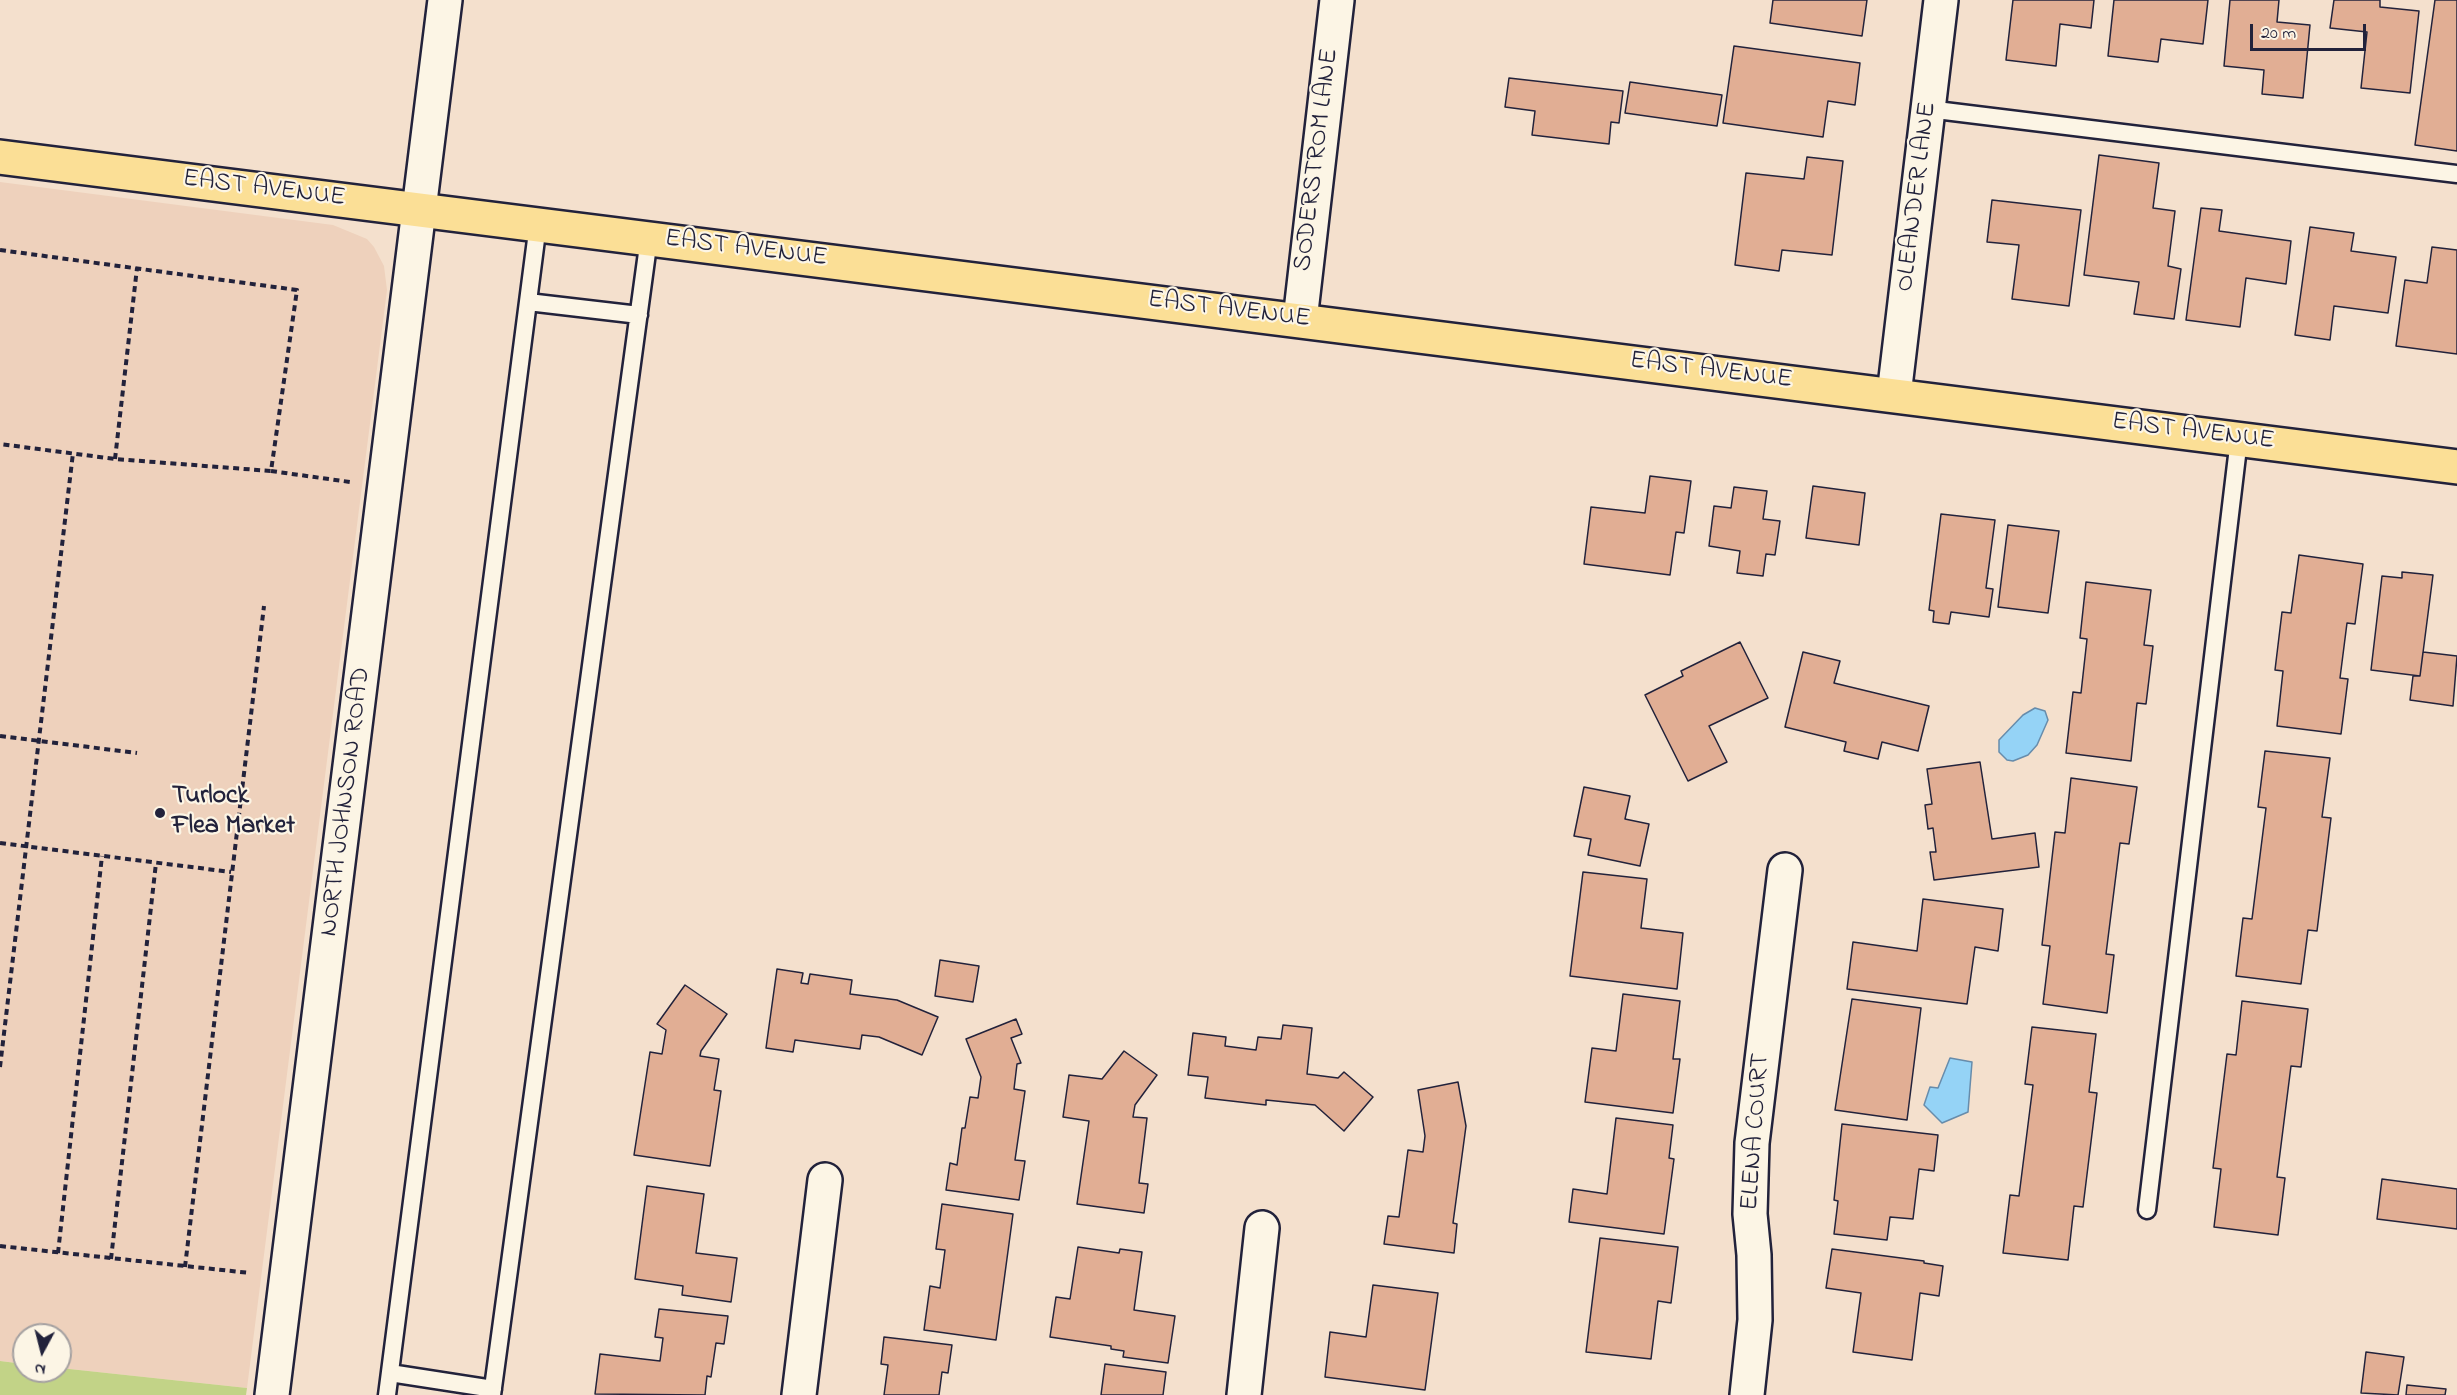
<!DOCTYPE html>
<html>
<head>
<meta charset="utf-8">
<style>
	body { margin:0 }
	#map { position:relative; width:2457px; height:1395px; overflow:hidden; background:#f4e0cd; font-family:"Indie Flower",sans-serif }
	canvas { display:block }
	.north { position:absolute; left:12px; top:1323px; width:60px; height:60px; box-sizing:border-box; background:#fcf5e5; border:2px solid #a5a1a1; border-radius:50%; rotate:187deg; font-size:16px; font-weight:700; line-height:24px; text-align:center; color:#22223b }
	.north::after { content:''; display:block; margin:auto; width:21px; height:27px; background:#22223b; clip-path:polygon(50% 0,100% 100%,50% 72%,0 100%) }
	.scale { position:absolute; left:2250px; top:24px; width:116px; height:27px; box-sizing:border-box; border:3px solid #22223b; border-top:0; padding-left:8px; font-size:18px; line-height:21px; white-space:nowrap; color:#22223b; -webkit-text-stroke:4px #fcf5e5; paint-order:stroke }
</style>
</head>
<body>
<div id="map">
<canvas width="2457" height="1395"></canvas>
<div class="north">N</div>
<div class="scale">20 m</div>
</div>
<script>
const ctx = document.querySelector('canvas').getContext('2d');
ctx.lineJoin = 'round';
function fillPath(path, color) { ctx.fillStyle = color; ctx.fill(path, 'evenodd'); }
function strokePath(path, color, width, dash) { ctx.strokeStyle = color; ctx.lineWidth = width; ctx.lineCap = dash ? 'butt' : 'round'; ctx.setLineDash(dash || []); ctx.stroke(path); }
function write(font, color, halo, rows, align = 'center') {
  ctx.font = font + ' "Indie Flower",sans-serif'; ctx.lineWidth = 4.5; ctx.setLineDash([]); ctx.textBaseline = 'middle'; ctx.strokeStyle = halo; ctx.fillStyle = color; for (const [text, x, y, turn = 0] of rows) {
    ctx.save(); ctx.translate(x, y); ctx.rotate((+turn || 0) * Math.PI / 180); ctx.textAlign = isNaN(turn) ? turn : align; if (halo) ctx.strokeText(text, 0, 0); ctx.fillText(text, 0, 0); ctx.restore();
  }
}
fillPath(new Path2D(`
	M 0,182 L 333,225 L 367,239 L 374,247 L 384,266 L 387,290 L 247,1388 L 60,1368 L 60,1335 L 24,1335 L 24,1364 L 0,1361 Z`), '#eed1bc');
fillPath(new Path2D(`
	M 0,1361 L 24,1364 L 24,1371 L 60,1371 L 60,1368 L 247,1388 L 246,1395 L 0,1395 Z`), '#c2d387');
const water = new Path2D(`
	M 2035,708 L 2045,711 L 2048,720 L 2037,745 L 2028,755 L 2013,761 L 2007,760 L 1999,752 L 1999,740 L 2023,715 Z
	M 1950,1058 L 1972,1062 L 1968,1112 L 1942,1123 L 1924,1105 L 1930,1087 L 1938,1088 Z`);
fillPath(water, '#95d3f6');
strokePath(water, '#678cab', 1.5);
const building = new Path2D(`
	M 1773,0 L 1867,0 L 1862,36 L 1770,23 Z
	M 2013,0 L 2094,0 L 2091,28 L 2060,24 L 2056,66 L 2006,60 Z
	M 2114,0 L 2208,0 L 2203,44 L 2161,39 L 2158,62 L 2108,56 Z
	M 2230,0 L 2279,0 L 2277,22 L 2310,25 L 2303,98 L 2262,94 L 2264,70 L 2224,66 Z
	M 2334,0 L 2380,0 L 2380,7 L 2419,11 L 2410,93 L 2361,88 L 2367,32 L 2330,28 Z
	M 2435,0 L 2457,0 L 2457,151 L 2415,145 Z
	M 1734,46 L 1860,63 L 1855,105 L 1828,101 L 1823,137 L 1723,123 Z
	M 1509,78 L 1623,91 L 1619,123 L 1611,122 L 1609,144 L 1532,135 L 1535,111 L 1505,107 Z
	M 1630,82 L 1722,95 L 1717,126 L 1625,113 Z
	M 2099,155 L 2159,163 L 2153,208 L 2175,211 L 2168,266 L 2181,269 L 2174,319 L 2134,314 L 2139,282 L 2084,275 Z
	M 1807,157 L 1843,161 L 1832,255 L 1782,250 L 1779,271 L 1735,265 L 1746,173 L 1804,179 Z
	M 1992,200 L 2081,210 L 2069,306 L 2012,299 L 2019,245 L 1987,242 Z
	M 2201,208 L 2222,210 L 2219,231 L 2291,241 L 2286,284 L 2246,278 L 2240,327 L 2186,320 Z
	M 2310,227 L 2354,233 L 2351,251 L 2396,257 L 2388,313 L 2334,306 L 2330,340 L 2295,335 Z
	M 2432,247 L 2457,250 L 2457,354 L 2396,346 L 2405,280 L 2427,283 Z
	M 1650,476 L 1691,481 L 1684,533 L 1676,532 L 1670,575 L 1584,564 L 1591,507 L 1645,513 Z
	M 1813,486 L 1865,493 L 1859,545 L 1806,538 Z
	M 1734,487 L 1767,491 L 1763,519 L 1780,521 L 1775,555 L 1766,554 L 1763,576 L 1737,573 L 1740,551 L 1709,546 L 1714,506 L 1731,508 Z
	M 1941,514 L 1995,520 L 1986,588 L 1993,589 L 1989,617 L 1951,612 L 1949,624 L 1933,622 L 1934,611 L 1929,610 Z
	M 2008,525 L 2059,531 L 2048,613 L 1998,607 Z
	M 2299,555 L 2363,564 L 2355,624 L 2347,623 L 2340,678 L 2348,679 L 2341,734 L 2277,726 L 2283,671 L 2275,670 L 2282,612 L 2291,613 Z
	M 2402,572 L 2433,575 L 2420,676 L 2371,670 L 2382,576 L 2402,578 Z
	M 2086,582 L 2151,590 L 2144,645 L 2153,646 L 2146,704 L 2137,703 L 2131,761 L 2066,753 L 2073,692 L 2081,693 L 2087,639 L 2080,638 Z
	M 1740,642 L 1768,698 L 1709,726 L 1727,762 L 1688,781 L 1645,695 L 1683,676 L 1681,671 Z
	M 1803,652 L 1840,661 L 1834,683 L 1929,706 L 1918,751 L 1882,742 L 1878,759 L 1844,751 L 1846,742 L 1785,727 Z
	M 2423,652 L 2457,656 L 2453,706 L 2410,700 L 2413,676 L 2420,676 Z
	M 2265,751 L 2330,758 L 2322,817 L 2331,818 L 2317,931 L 2308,930 L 2301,984 L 2236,976 L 2243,918 L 2252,919 L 2266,808 L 2258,807 Z
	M 1980,762 L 1992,839 L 2035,833 L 2039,867 L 1934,880 L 1930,852 L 1936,852 L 1933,828 L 1928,829 L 1925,805 L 1932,804 L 1927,769 Z
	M 2071,778 L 2137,787 L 2129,844 L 2120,843 L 2106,954 L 2114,955 L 2107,1013 L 2043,1004 L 2050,946 L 2042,945 L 2055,832 L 2065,833 Z
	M 1584,787 L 1630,796 L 1625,819 L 1649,824 L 1640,866 L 1588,855 L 1591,839 L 1574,836 Z
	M 1583,872 L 1647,879 L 1641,928 L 1683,933 L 1677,989 L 1570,976 Z
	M 1923,899 L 2003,909 L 1998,951 L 1975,947 L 1967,1004 L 1847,989 L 1853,942 L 1917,951 Z
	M 940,960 L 979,966 L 973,1002 L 935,996 Z
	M 777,969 L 803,973 L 801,983 L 808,984 L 810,974 L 852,980 L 850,994 L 897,1000 L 938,1017 L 922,1055 L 879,1037 L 862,1035 L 860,1049 L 795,1040 L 793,1052 L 766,1048 Z
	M 685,985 L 727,1014 L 701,1051 L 700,1056 L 719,1059 L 714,1090 L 721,1091 L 710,1166 L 634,1155 L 650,1052 L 662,1054 L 666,1030 L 657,1024 Z
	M 1623,994 L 1680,1001 L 1673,1059 L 1680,1059 L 1673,1113 L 1585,1102 L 1592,1048 L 1616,1051 Z
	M 1852,999 L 1921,1008 L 1907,1120 L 1835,1110 Z
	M 2242,1001 L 2308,1009 L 2301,1067 L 2291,1066 L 2277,1177 L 2285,1178 L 2278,1235 L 2214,1227 L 2221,1169 L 2213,1168 L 2227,1054 L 2236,1055 Z
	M 1016,1019 L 1022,1034 L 1011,1038 L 1021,1063 L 1017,1064 L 1014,1089 L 1025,1091 L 1015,1160 L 1025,1161 L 1019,1200 L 946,1190 L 950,1163 L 957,1165 L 962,1128 L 965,1128 L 970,1097 L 978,1098 L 981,1077 L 966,1039 Z
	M 1283,1025 L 1312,1028 L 1307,1074 L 1338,1078 L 1344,1072 L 1373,1097 L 1344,1131 L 1315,1105 L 1266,1100 L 1266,1105 L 1205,1098 L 1208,1077 L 1188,1075 L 1193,1033 L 1226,1037 L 1225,1046 L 1256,1050 L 1258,1037 L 1281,1039 Z
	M 2032,1027 L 2096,1034 L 2089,1092 L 2097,1093 L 2083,1207 L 2074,1206 L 2068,1260 L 2003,1253 L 2010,1195 L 2019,1196 L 2033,1085 L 2025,1084 Z
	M 1124,1051 L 1157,1075 L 1135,1105 L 1133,1117 L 1147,1118 L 1139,1183 L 1148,1184 L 1144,1213 L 1077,1204 L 1089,1121 L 1063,1117 L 1069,1075 L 1102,1079 Z
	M 1458,1082 L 1466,1126 L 1453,1223 L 1457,1224 L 1454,1253 L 1384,1244 L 1388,1216 L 1399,1217 L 1408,1150 L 1423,1152 L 1425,1136 L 1418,1090 Z
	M 1616,1118 L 1673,1125 L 1669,1158 L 1674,1159 L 1664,1234 L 1569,1222 L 1573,1189 L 1607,1194 Z
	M 1842,1124 L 1938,1135 L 1934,1171 L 1919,1169 L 1913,1219 L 1890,1217 L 1887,1240 L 1834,1234 L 1838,1201 L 1834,1200 Z
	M 2382,1179 L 2457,1189 L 2457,1229 L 2377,1219 Z
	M 647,1186 L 704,1194 L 696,1253 L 737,1258 L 731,1302 L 682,1295 L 683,1286 L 635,1279 Z
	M 942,1204 L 1013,1214 L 996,1340 L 924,1330 L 930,1286 L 940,1288 L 945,1250 L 936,1249 Z
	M 1600,1238 L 1678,1247 L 1671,1303 L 1658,1301 L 1651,1359 L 1586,1352 Z
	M 1078,1247 L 1119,1253 L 1120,1249 L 1142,1252 L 1134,1310 L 1175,1316 L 1168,1363 L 1123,1357 L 1124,1351 L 1111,1349 L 1111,1346 L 1050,1337 L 1056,1297 L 1070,1299 Z
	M 1832,1249 L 1924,1261 L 1924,1263 L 1943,1266 L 1939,1296 L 1920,1293 L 1912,1360 L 1853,1352 L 1861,1293 L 1826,1288 Z
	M 1373,1285 L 1438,1293 L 1425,1390 L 1325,1377 L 1330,1332 L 1366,1337 Z
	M 659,1309 L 728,1316 L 724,1344 L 716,1343 L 711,1377 L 707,1376 L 705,1395 L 595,1394 L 600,1354 L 660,1361 L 663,1338 L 655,1337 Z
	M 884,1337 L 952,1345 L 948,1373 L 942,1372 L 939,1395 L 884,1395 L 888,1365 L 881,1364 Z
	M 2366,1352 L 2404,1357 L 2398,1395 L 2361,1393 Z
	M 1105,1364 L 1166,1372 L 1163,1395 L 1101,1395 Z
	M 2407,1385 L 2446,1389 L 2445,1395 L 2406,1395 Z`);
fillPath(building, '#e1ae94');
strokePath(building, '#22223b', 1.5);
const service = new Path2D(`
	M 1928,109 L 2457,174
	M 528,302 L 639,315
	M 2147,1210 L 2239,439
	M 390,1373 L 493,1389
	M 387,1395 L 538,224
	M 492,1395 L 649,238`);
const minor = new Path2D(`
	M 1300,320 L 1337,0
	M 1894,395 L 1941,0
	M 272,1395 L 445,0
	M 799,1395 L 825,1180
	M 1244,1395 L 1262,1228
	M 1747,1395 L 1755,1320 L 1754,1255 L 1750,1214 L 1752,1143 L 1785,870`);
const primary = new Path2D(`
	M 0,157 L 2457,467`);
strokePath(service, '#22223b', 21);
strokePath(minor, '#22223b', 38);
strokePath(primary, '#22223b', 38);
strokePath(new Path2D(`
	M 0,250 L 297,290 L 271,471 L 115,459 L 0,444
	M 115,459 L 137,268
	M 271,471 L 350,482
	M 0,736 L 137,753
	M 0,843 L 231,872
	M 0,1067 L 73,453
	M 0,1246 L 250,1273
	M 58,1253 L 102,856
	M 111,1259 L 156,863
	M 185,1267 L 264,606`), '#22223b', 4, [6, 4.5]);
strokePath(service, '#fcf5e5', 16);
strokePath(minor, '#fcf5e5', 33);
strokePath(primary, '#fbdf96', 33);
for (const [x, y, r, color] of [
	[160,813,6,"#22223b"]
]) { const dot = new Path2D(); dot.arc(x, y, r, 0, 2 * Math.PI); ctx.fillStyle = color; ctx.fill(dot); strokePath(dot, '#fcf5e5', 2); }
write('26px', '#22223b', '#fcf5e5', [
	["SODERSTROM LANE",1318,160,-83],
	["EAST AVENUE",264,190,7],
	["OLEANDER LANE",1918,197,-83],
	["EAST AVENUE",746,250,7],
	["EAST AVENUE",1229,311,7],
	["EAST AVENUE",1711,372,7],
	["EAST AVENUE",2193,433,7],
	["NORTH JOHNSON ROAD",347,802,-83],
	["ELENA COURT",1757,1132,-86]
]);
write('bold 26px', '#22223b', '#fcf5e5', [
	["Turlock",172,798],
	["Flea Market",172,828]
], 'left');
</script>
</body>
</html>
